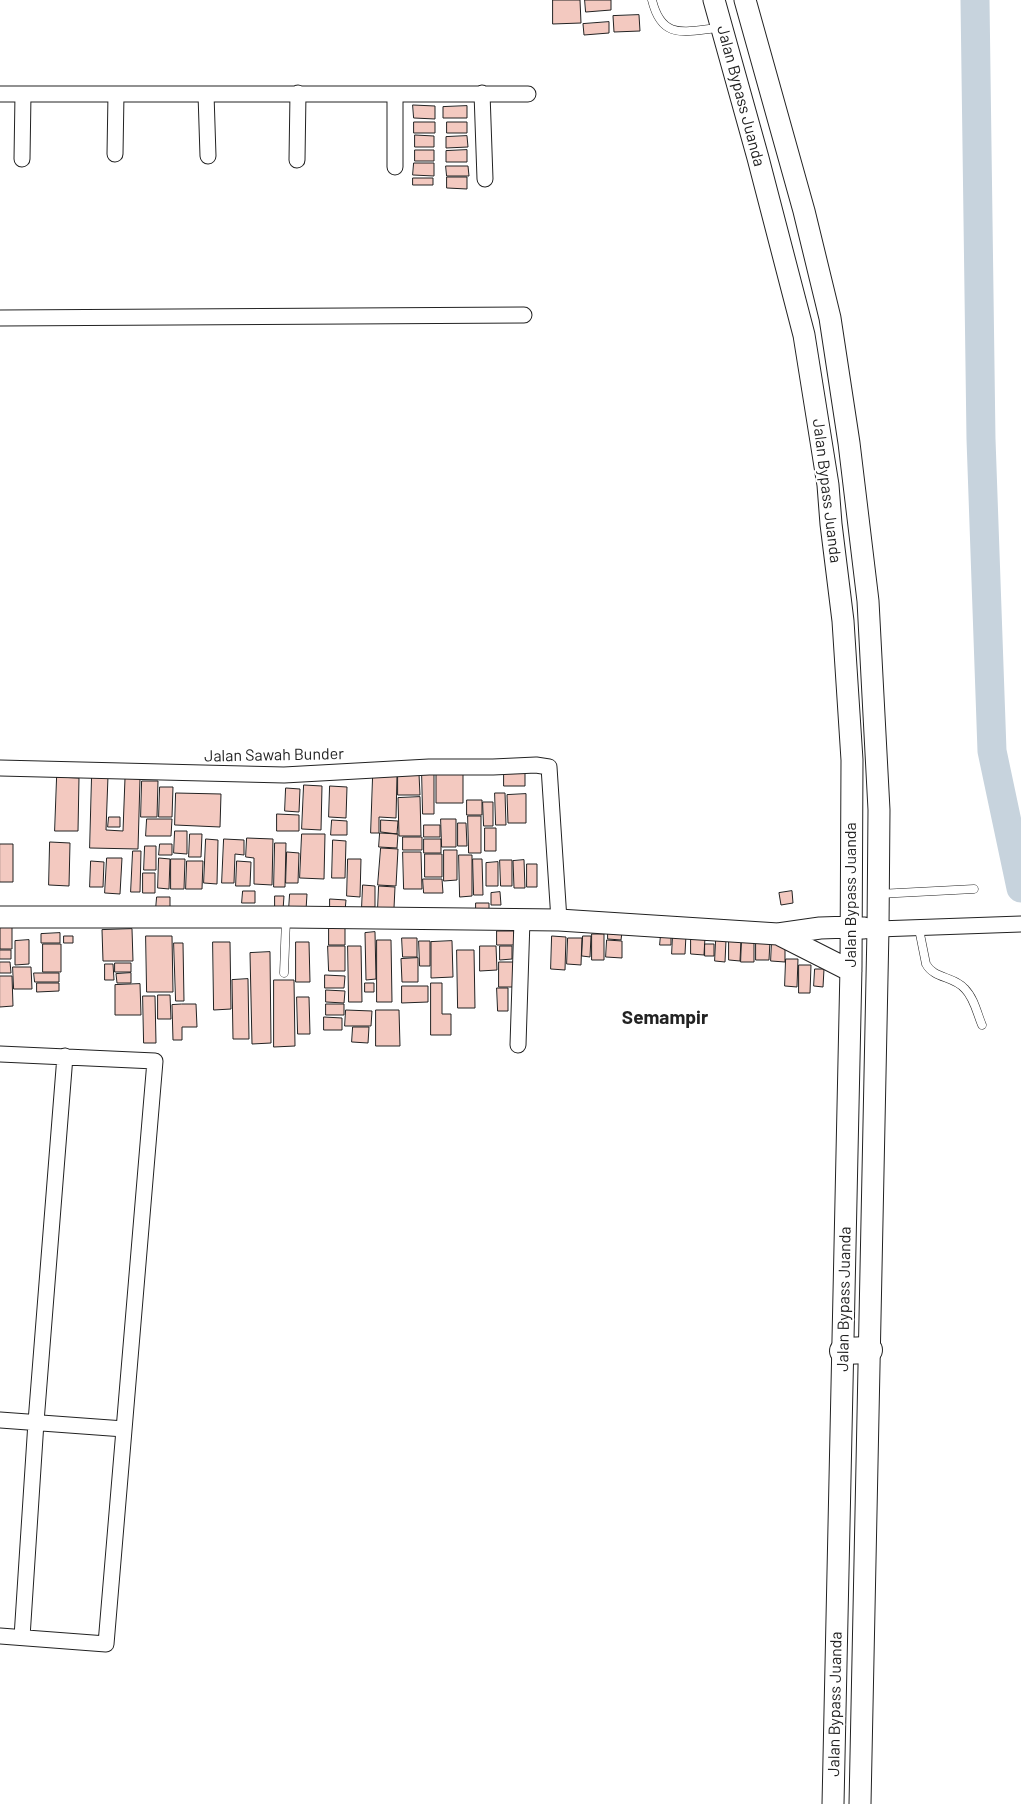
<!DOCTYPE html>
<html>
<head>
<meta charset="utf-8">
<style>
	body { margin:0 }
	canvas { display:block; background:#fff }
</style>
</head>
<body>
<canvas width="1021" height="1804"></canvas>
<script>
const ctx = document.querySelector('canvas').getContext('2d');
ctx.lineJoin = 'round';
function strokePath(path, color, width, dash) { ctx.strokeStyle = color; ctx.lineWidth = width; ctx.lineCap = dash ? 'butt' : 'round'; ctx.setLineDash(dash || []); ctx.stroke(path); }
function fillPath(path, color) { ctx.fillStyle = color; ctx.fill(path, 'evenodd'); }
function write(font, color, halo, rows, align = 'center') {
  ctx.font = font + ' Barlow,sans-serif'; ctx.lineWidth = 4; ctx.setLineDash([]); ctx.textBaseline = 'middle'; ctx.strokeStyle = halo; ctx.fillStyle = color; for (const [text, x, y, turn = 0] of rows) {
    ctx.save(); ctx.translate(x, y); ctx.rotate((+turn || 0) * Math.PI / 180); ctx.textAlign = isNaN(turn) ? turn : align; if (halo) ctx.strokeText(text, 0, 0); ctx.fillText(text, 0, 0); ctx.restore();
  }
}
strokePath(new Path2D(`
	M 975,0 L 981,439 L 992,751 L 1021,888`), '#c7d3dd', 29);
const building = new Path2D(`
	M 553,0 L 580,0 L 581,23 L 553,24 Z
	M 585,0 L 611,0 L 611,10 L 586,12 Z
	M 639,15 L 640,31 L 614,32 L 613,16 Z
	M 609,22 L 609,33 L 584,35 L 583,24 Z
	M 413,105 L 435,106 L 435,119 L 414,118 Z
	M 467,106 L 467,118 L 443,118 L 443,107 Z
	M 414,122 L 435,122 L 435,133 L 414,133 Z
	M 447,122 L 467,122 L 467,133 L 447,133 Z
	M 415,135 L 434,136 L 434,147 L 415,147 Z
	M 467,136 L 468,147 L 446,148 L 446,137 Z
	M 415,150 L 434,150 L 434,161 L 415,161 Z
	M 467,150 L 467,162 L 446,162 L 446,151 Z
	M 414,163 L 434,163 L 434,176 L 413,175 Z
	M 446,166 L 468,166 L 469,176 L 447,176 Z
	M 447,177 L 467,177 L 467,189 L 447,188 Z
	M 413,178 L 433,178 L 433,185 L 413,185 Z
	M 504,770 L 525,770 L 525,786 L 504,786 Z
	M 422,773 L 434,773 L 434,814 L 423,814 Z
	M 463,773 L 463,803 L 436,803 L 436,774 Z
	M 398,774 L 419,774 L 420,795 L 398,795 Z
	M 92,775 L 108,776 L 106,830 L 123,831 L 125,778 L 140,779 L 138,849 L 90,848 Z
	M 373,776 L 397,776 L 396,818 L 379,817 L 379,833 L 371,833 Z
	M 57,777 L 79,778 L 78,831 L 55,831 Z
	M 142,781 L 158,781 L 157,817 L 141,817 Z
	M 304,785 L 322,786 L 321,830 L 302,829 Z
	M 330,786 L 347,787 L 346,818 L 329,817 Z
	M 160,787 L 173,787 L 172,817 L 159,817 Z
	M 286,788 L 300,789 L 299,812 L 285,811 Z
	M 176,793 L 221,794 L 220,827 L 175,825 Z
	M 495,793 L 505,793 L 506,825 L 496,825 Z
	M 526,794 L 526,823 L 508,823 L 507,795 Z
	M 420,797 L 421,836 L 399,836 L 398,798 Z
	M 467,800 L 482,800 L 482,815 L 467,815 Z
	M 483,802 L 493,802 L 493,826 L 484,826 Z
	M 277,814 L 299,815 L 299,831 L 277,831 Z
	M 468,816 L 481,816 L 481,853 L 469,853 Z
	M 109,817 L 120,817 L 120,827 L 108,827 Z
	M 147,819 L 172,819 L 171,836 L 146,836 Z
	M 441,819 L 456,819 L 456,847 L 442,847 Z
	M 332,820 L 347,821 L 347,835 L 331,835 Z
	M 381,820 L 398,821 L 397,834 L 381,832 Z
	M 458,823 L 466,823 L 467,846 L 458,846 Z
	M 424,825 L 440,825 L 440,837 L 424,837 Z
	M 485,828 L 496,828 L 496,851 L 485,851 Z
	M 175,831 L 187,831 L 187,854 L 174,853 Z
	M 380,833 L 398,834 L 397,848 L 379,847 Z
	M 190,834 L 202,834 L 201,857 L 189,857 Z
	M 302,834 L 325,834 L 324,879 L 300,878 Z
	M 403,837 L 422,837 L 422,850 L 403,850 Z
	M 247,838 L 273,839 L 272,885 L 254,884 L 254,858 L 246,857 Z
	M 206,839 L 218,840 L 217,884 L 204,883 Z
	M 224,839 L 244,840 L 244,855 L 235,854 L 234,883 L 222,883 Z
	M 424,839 L 441,839 L 441,853 L 424,853 Z
	M 333,840 L 346,841 L 345,878 L 332,878 Z
	M 50,842 L 70,843 L 69,886 L 49,885 Z
	M 275,843 L 286,843 L 285,887 L 274,887 Z
	M 0,844 L 13,844 L 13,882 L 0,882 Z
	M 160,844 L 172,844 L 172,855 L 159,855 Z
	M 145,846 L 156,846 L 156,870 L 144,870 Z
	M 381,848 L 398,849 L 396,886 L 378,885 Z
	M 444,850 L 457,850 L 457,880 L 444,881 Z
	M 133,851 L 141,851 L 140,892 L 131,892 Z
	M 287,852 L 299,853 L 298,883 L 286,883 Z
	M 403,852 L 421,852 L 422,889 L 404,889 Z
	M 425,854 L 442,854 L 442,877 L 425,877 Z
	M 459,855 L 472,855 L 472,896 L 460,897 Z
	M 107,858 L 122,858 L 120,894 L 105,893 Z
	M 159,858 L 170,859 L 169,889 L 158,888 Z
	M 171,859 L 185,859 L 184,889 L 171,889 Z
	M 348,859 L 361,859 L 360,897 L 347,896 Z
	M 473,859 L 482,859 L 483,895 L 474,895 Z
	M 500,860 L 512,860 L 512,886 L 501,886 Z
	M 524,860 L 525,888 L 514,888 L 513,861 Z
	M 91,861 L 104,862 L 103,887 L 90,887 Z
	M 187,861 L 203,861 L 202,889 L 186,889 Z
	M 237,861 L 251,862 L 250,886 L 236,886 Z
	M 498,862 L 498,886 L 486,886 L 486,863 Z
	M 527,864 L 537,864 L 537,887 L 527,887 Z
	M 143,873 L 155,873 L 155,893 L 143,893 Z
	M 423,879 L 442,879 L 443,893 L 424,893 Z
	M 363,885 L 375,886 L 375,907 L 362,907 Z
	M 379,886 L 395,887 L 394,908 L 378,908 Z
	M 243,891 L 255,891 L 255,903 L 242,903 Z
	M 792,891 L 793,903 L 781,905 L 779,893 Z
	M 500,892 L 501,905 L 491,905 L 491,893 Z
	M 290,894 L 307,894 L 306,910 L 289,909 Z
	M 275,896 L 284,896 L 283,910 L 275,909 Z
	M 157,897 L 170,897 L 170,910 L 156,909 Z
	M 330,899 L 346,900 L 345,911 L 330,911 Z
	M 476,903 L 489,903 L 489,912 L 476,913 Z
	M 12,925 L 12,949 L 0,949 L 0,926 Z
	M 329,928 L 345,928 L 345,945 L 329,945 Z
	M 132,929 L 133,961 L 103,961 L 102,930 Z
	M 497,931 L 514,931 L 514,945 L 497,945 Z
	M 375,932 L 376,979 L 366,980 L 365,933 Z
	M 608,932 L 622,932 L 621,940 L 608,939 Z
	M 60,933 L 60,943 L 41,943 L 41,934 Z
	M 592,934 L 604,934 L 604,960 L 592,960 Z
	M 661,934 L 671,934 L 671,945 L 660,945 Z
	M 673,934 L 686,935 L 685,954 L 672,954 Z
	M 64,936 L 73,936 L 73,943 L 64,943 Z
	M 146,936 L 172,936 L 173,992 L 147,992 Z
	M 552,936 L 566,937 L 565,970 L 551,969 Z
	M 583,936 L 591,936 L 590,957 L 582,956 Z
	M 691,937 L 705,937 L 704,955 L 691,954 Z
	M 402,938 L 417,938 L 417,957 L 403,957 Z
	M 568,938 L 582,938 L 581,965 L 567,964 Z
	M 729,938 L 741,939 L 740,961 L 729,960 Z
	M 742,938 L 754,939 L 754,962 L 741,962 Z
	M 29,940 L 29,964 L 15,965 L 15,941 Z
	M 377,940 L 391,940 L 392,1002 L 377,1002 Z
	M 607,940 L 622,941 L 622,958 L 606,957 Z
	M 716,940 L 726,940 L 725,962 L 715,961 Z
	M 772,940 L 785,941 L 785,962 L 771,961 Z
	M 419,941 L 430,941 L 430,966 L 420,966 Z
	M 452,941 L 453,977 L 431,978 L 431,942 Z
	M 756,941 L 770,941 L 769,960 L 756,960 Z
	M 213,942 L 230,942 L 231,1009 L 214,1010 Z
	M 296,942 L 309,942 L 310,982 L 296,982 Z
	M 174,943 L 183,943 L 184,1001 L 176,1001 Z
	M 43,944 L 61,944 L 61,972 L 43,972 Z
	M 705,944 L 714,944 L 714,956 L 705,956 Z
	M 328,946 L 345,946 L 345,971 L 329,971 Z
	M 348,946 L 361,946 L 362,1002 L 349,1002 Z
	M 480,946 L 496,946 L 497,970 L 480,971 Z
	M 500,946 L 512,946 L 512,959 L 500,960 Z
	M 0,950 L 11,950 L 11,959 L 0,959 Z
	M 457,950 L 474,950 L 475,1008 L 458,1008 Z
	M 270,952 L 271,1043 L 252,1044 L 250,953 Z
	M 418,958 L 418,982 L 402,982 L 401,959 Z
	M 786,959 L 798,959 L 797,987 L 785,986 Z
	M 0,962 L 10,962 L 11,973 L 0,973 Z
	M 499,962 L 514,962 L 514,987 L 499,987 Z
	M 115,963 L 131,963 L 131,972 L 115,972 Z
	M 105,964 L 113,964 L 114,980 L 105,980 Z
	M 799,965 L 811,965 L 810,993 L 799,993 Z
	M 13,967 L 31,967 L 32,989 L 14,989 Z
	M 815,969 L 824,969 L 823,987 L 814,986 Z
	M 34,973 L 59,973 L 59,982 L 35,982 Z
	M 131,973 L 131,983 L 117,983 L 116,974 Z
	M 325,975 L 345,976 L 344,988 L 325,988 Z
	M 0,976 L 12,976 L 13,1006 L 0,1007 Z
	M 248,979 L 249,1039 L 233,1039 L 232,980 Z
	M 274,980 L 294,980 L 295,1046 L 274,1047 Z
	M 37,983 L 59,983 L 59,991 L 37,992 Z
	M 365,983 L 374,983 L 374,992 L 365,992 Z
	M 431,983 L 442,983 L 442,1014 L 451,1014 L 451,1035 L 431,1035 Z
	M 140,984 L 141,1015 L 115,1015 L 115,985 Z
	M 402,986 L 428,986 L 428,1002 L 402,1003 Z
	M 497,988 L 508,988 L 508,1011 L 498,1011 Z
	M 326,990 L 345,991 L 344,1003 L 326,1002 Z
	M 158,995 L 170,995 L 171,1019 L 158,1019 Z
	M 143,996 L 155,996 L 156,1043 L 144,1043 Z
	M 297,997 L 309,997 L 310,1034 L 298,1034 Z
	M 182,1004 L 196,1004 L 197,1027 L 182,1027 L 182,1040 L 173,1040 L 172,1005 Z
	M 326,1004 L 344,1004 L 344,1015 L 326,1015 Z
	M 346,1010 L 372,1011 L 371,1026 L 345,1026 Z
	M 376,1010 L 399,1010 L 400,1046 L 376,1046 Z
	M 324,1017 L 342,1018 L 342,1030 L 324,1030 Z
	M 353,1027 L 369,1027 L 368,1043 L 352,1042 Z`);
fillPath(building, '#f3c9c0');
strokePath(building, '#222', 1);
const lane = new Path2D(`
	M 652,0 C 662,41 685,31 719,28
	M 878,894 L 974,889
	M 919,929 L 926,964 C 934,979 954,976 965,989 C 974,998 977,1013 982,1025
	M 284,973 L 286,919`);
const street = new Path2D(`
	M 482,93 L 485,179
	M 0,94 L 528,94
	M 206,94 L 208,156
	M 395,95 L 395,167
	M 115,154 L 116,94
	M 22,159 L 23,94
	M 297,160 L 298,93
	M 0,318 L 524,315
	M 0,768 L 284,775 L 429,767 L 493,767 L 536,765 L 549,767 L 559,920
	M 878,929 L 1021,924
	M 518,1045 L 522,920
	M 0,1054 L 155,1061 L 106,1644 L 0,1636
	M 0,1420 L 124,1429
	M 22,1637 L 36,1422 L 65,1056`);
const secondary = new Path2D(`
	M 714,0 L 758,158 L 804,335 L 828,485 L 831,524 L 843,621 L 852,760 L 851,967 L 833,1804
	M 745,0 L 804,211 L 830,318 L 849,443 L 868,601 L 879,810 L 878,929 L 860,1804
	M 0,917 L 286,917 L 559,920 L 778,934 L 820,928 L 850,927 L 864,928
	M 778,934 L 851,971`);
const highway = new Path2D(`
	M 843,1351 L 869,1350`);
strokePath(lane, '#222', 9);
strokePath(street, '#222', 17);
strokePath(secondary, '#222', 23);
strokePath(highway, '#222', 28);
strokePath(lane, '#fff', 8);
strokePath(street, '#fff', 15);
strokePath(secondary, '#fff', 21);
strokePath(highway, '#fff', 26);
write('16px', '#222', '#fff', [
	["Jalan Bypass Juanda",741,96,75],
	["Jalan Bypass Juanda",827,491,83],
	["Jalan Sawah Bunder",274,755,-1],
	["Jalan Bypass Juanda",851,895,-90],
	["Jalan Bypass Juanda",844,1299,-89],
	["Jalan Bypass Juanda",835,1704,-89]
]);
write('bold 19px', '#222', '#fff', [
	["Semampir",665,1018]
]);
</script>
</body>
</html>
